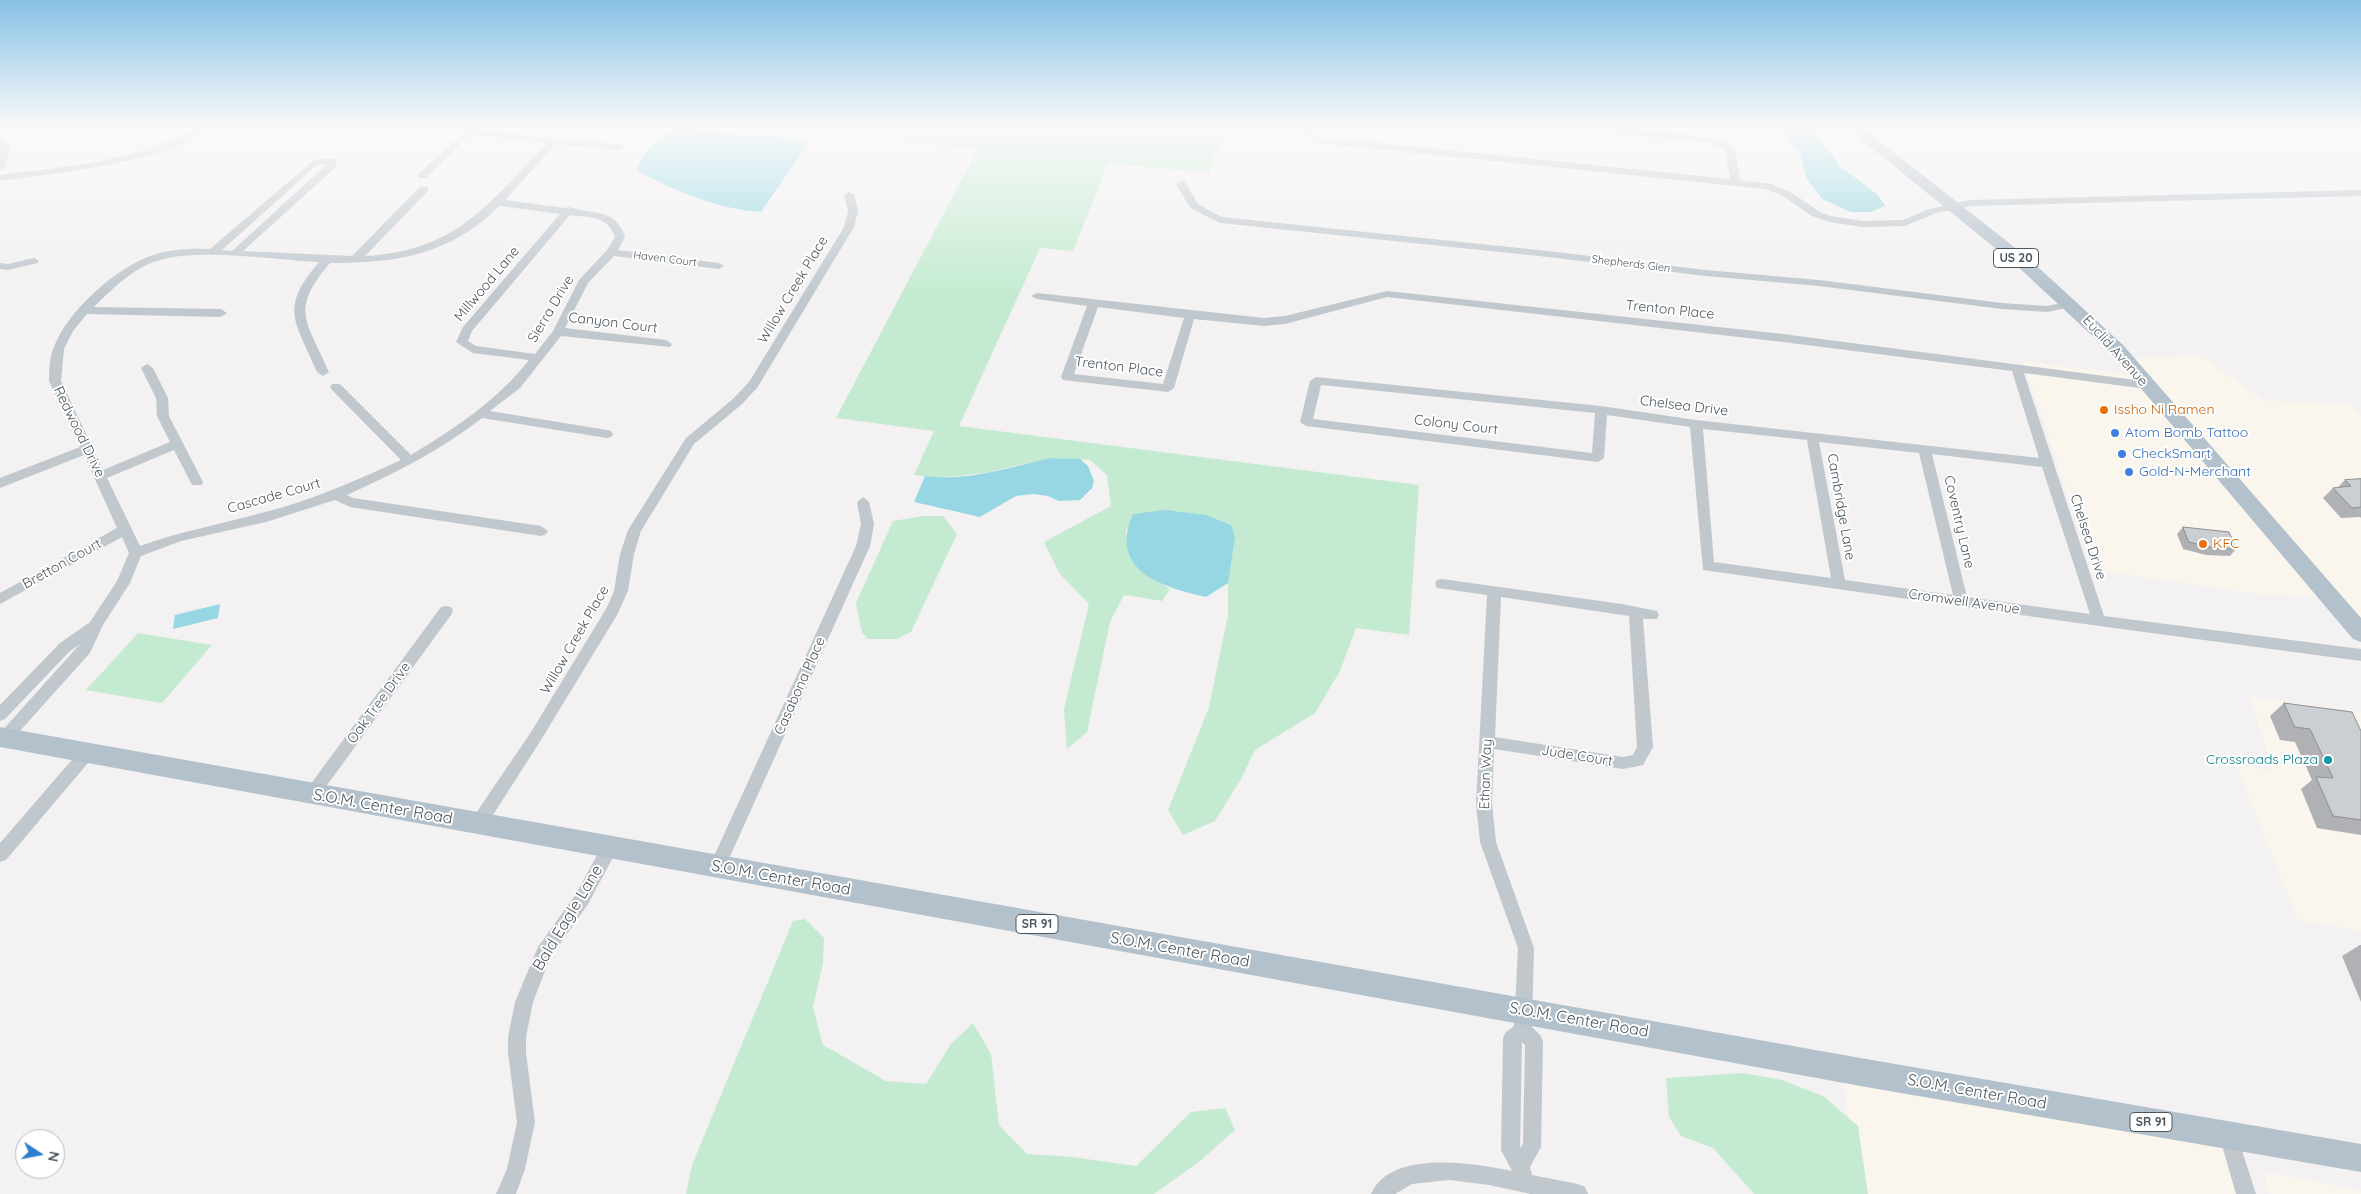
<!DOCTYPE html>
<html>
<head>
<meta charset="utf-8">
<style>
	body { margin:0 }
	#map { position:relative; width:2361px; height:1194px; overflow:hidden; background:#f3f1f1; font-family:Quicksand,sans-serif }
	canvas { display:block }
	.north { position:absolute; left:15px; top:1129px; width:50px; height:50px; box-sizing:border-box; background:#fff; border:1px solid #b7bbbe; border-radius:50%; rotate:101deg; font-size:14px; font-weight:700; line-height:20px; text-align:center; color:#4a555c }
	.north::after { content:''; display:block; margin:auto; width:18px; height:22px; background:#2d7dd1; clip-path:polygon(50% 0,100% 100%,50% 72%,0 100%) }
</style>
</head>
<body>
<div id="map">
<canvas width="2361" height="1194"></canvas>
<div class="north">N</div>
</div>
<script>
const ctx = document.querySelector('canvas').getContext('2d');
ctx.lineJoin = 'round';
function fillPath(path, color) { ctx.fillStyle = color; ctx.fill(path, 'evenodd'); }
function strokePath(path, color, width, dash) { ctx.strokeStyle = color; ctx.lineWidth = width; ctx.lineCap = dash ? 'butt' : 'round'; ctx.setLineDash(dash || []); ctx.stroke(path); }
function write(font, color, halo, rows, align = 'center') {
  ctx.font = font + ' Quicksand,sans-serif'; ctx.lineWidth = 4; ctx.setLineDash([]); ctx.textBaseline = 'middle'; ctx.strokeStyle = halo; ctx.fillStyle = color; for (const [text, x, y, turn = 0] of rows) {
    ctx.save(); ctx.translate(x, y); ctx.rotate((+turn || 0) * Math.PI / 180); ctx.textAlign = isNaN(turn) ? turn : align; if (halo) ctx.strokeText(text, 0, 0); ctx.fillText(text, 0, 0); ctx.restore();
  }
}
fillPath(new Path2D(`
	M 2200,356 L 2266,401 L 2349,403 L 2361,416 L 2361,627 L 2131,358 Z
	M 2022,361 L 2133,375 L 2321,597 L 2259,594 L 2092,570 L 2045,424 Z
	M 2250,697 L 2361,712 L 2361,931 L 2298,920 L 2236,765 L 2273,770 Z
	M 1843,1079 L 2223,1142 L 2239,1194 L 1860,1194 Z
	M 2267,1172 L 2361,1191 L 2361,1194 L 2269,1194 L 2266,1185 Z`), '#fbf6ed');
fillPath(new Path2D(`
	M 909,128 L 1225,128 L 1209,173 L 1108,163 L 1073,251 L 1040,248 L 959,426 L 1419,485 L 1409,635 L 1356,628 L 1340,671 L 1315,713 L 1255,750 L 1241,779 L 1215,821 L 1183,835 L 1168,810 L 1209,707 L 1228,615 L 1228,583 L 1126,529 C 1128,568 1139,570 1170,589 L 1162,601 L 1124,595 L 1110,622 L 1087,732 L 1067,749 L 1064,709 L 1089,604 L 1060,574 L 1044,542 L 1111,506 L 1107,475 L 1090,460 L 1050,458 L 984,473 L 938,478 L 914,475 L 934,431 L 836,418 L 977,150 L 901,141 Z
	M 924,516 L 943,516 L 957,534 L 911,632 L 897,639 L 868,639 L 862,633 L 856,603 L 893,521 Z
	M 138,633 L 212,645 L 162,703 L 86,690 Z
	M 805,919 L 824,938 L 823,963 L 813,1007 L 823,1045 L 886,1081 L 926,1084 L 951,1044 L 973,1023 L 991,1054 L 999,1125 L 1027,1154 L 1072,1157 L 1136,1166 L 1191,1112 L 1225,1108 L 1235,1130 L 1200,1161 L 1154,1194 L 686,1194 L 692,1165 L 793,921 Z
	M 1743,1073 L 1782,1080 L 1823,1096 L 1858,1126 L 1868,1194 L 1754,1194 L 1713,1148 L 1681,1136 L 1669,1117 L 1666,1078 Z`), '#c4ebd1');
fillPath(new Path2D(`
	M 677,128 L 807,139 L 809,142 L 761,212 C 717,209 675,191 636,170 C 647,147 655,139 677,128 Z
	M 1779,128 L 1811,128 L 1840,166 L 1878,195 L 1885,206 L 1871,212 L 1851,212 L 1822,199 L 1806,177 L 1800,154 Z
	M 1050,458 L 1080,459 L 1088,466 L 1094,481 L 1092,488 L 1080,500 L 1059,501 L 1048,496 L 1033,494 L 1016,496 L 980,517 L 914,502 L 925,476 C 966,482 1010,467 1050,458 Z
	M 1165,510 L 1206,515 L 1231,525 L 1235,537 L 1228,583 L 1206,597 C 1162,587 1108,571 1133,514 Z
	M 220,604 L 218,618 L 173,629 L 175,615 Z`), '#96d7e3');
fillPath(new Path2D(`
	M 196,128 L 208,128 C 175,162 48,174 0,181 L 0,175 C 66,166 137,162 196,128 Z
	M 1305,128 L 1315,128 L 1313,131 L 1321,137 L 1730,179 L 1725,150 L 1709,143 L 1584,131 L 1579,128 C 1607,126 1717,131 1735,148 L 1740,180 L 1771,184 L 1789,191 L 1820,212 L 1831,216 L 1862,221 L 1903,220 L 1929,209 L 1970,200 L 2361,190 L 2361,196 L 1970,206 L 1936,213 L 1905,226 L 1862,227 L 1829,222 L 1812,216 L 1781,195 L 1765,189 L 1318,143 L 1305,134 Z
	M 468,129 L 622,145 L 624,147 L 619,150 L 556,144 L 505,200 L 565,208 L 569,207 C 593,215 615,207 625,237 L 618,250 L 719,263 L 724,266 L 719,269 L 614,256 L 588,283 L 565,328 L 666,340 L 672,344 L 670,347 L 561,336 L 520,388 L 490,411 L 607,430 L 611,431 L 613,434 L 611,437 L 607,438 L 482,418 C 438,452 397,472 347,495 L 353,498 L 541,526 L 548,531 L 546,534 L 541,536 L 350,507 L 335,500 L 266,522 L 181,541 L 141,556 L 130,583 L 103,625 L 90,653 L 10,742 L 5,744 L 0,743 L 0,733 L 80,644 L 70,651 L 5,719 L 0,721 L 0,705 L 60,643 L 90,622 L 117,581 L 129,553 L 122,537 L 0,604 L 0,593 L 117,528 L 84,455 L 0,488 L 0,478 L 80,447 L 49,381 C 49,366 50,353 57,340 C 72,308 118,266 153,255 C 171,249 191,248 210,249 L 314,160 L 335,158 L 337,166 L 243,251 L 352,256 L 420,187 L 428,187 L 428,191 L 365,256 C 456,251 489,204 546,143 L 470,135 L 426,178 L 418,178 L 418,174 ZM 327,164 L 232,251 L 222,250 L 317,165 ZM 499,206 L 560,214 L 463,327 L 456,342 L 473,353 L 529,360 C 498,400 454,429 411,455 L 340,384 L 332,384 L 330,387 L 332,390 L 401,460 C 357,480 313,500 265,512 C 223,524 181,531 140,546 L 107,478 L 174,450 L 192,485 L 202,485 L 203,482 L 169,416 L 168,398 L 153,368 L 147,364 L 141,368 L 156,398 L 157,416 L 170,442 L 103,470 L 61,381 L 64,349 L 73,331 L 87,314 L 221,317 L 227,313 L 221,309 L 94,307 C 111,290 129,272 151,263 C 189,246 275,260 319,262 C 278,310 296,321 317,372 L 323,376 L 329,372 C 307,320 289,311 330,263 C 396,263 451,255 499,206 ZM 570,215 C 590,218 607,215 615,237 L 607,250 L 579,280 L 553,331 L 535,354 L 476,346 L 468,341 L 472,331 Z
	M 0,136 L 3,137 L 10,146 L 5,167 L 0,170 Z
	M 1181,181 L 1185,182 L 1198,204 L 1222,217 L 1548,251 L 1706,270 L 1819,280 L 2002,303 L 2047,306 L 2072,301 L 2078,304 L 2076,306 L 2047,312 L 2002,309 L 1819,286 L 1706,276 L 1548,257 L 1220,223 L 1190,208 L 1176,184 Z
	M 849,192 L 854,195 L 858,211 L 854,227 L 757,388 L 741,405 L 694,444 L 641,531 L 634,554 L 628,591 L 617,615 L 541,740 L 484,829 L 478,831 L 472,829 L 470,824 L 472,819 L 531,732 L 606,609 L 614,591 L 620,554 L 628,530 L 686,438 L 733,399 L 749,382 L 844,227 L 848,211 L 844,195 Z
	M 34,258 L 39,261 L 38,263 L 8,270 L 0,269 L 0,263 L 8,264 Z
	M 1387,291 L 1783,334 L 2151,382 L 2153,385 L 2151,388 L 2147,389 L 2024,373 L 2104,616 L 2361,649 L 2361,661 L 2099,626 L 1703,570 L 1690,427 L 1607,415 L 1604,458 L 1598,462 L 1306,426 L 1300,422 L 1310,381 L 1316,377 L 1601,406 L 1696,420 L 2039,458 L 2012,371 L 1783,342 L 1387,297 L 1285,324 L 1264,326 L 1194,319 L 1174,388 L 1168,392 L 1063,380 L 1061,377 L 1087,306 L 1037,299 L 1031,296 L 1037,293 L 1264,318 L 1285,316 ZM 1098,307 L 1184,318 L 1163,384 L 1074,374 ZM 1321,385 L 1595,413 L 1592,453 L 1313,419 ZM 1703,429 L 1807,440 L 1831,578 L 1714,562 ZM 1819,442 L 1919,453 L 1953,595 L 1845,580 ZM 1932,454 L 2042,467 L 2090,614 L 1967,597 Z
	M 863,497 L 869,502 L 874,524 L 870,546 L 723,872 L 717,874 L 711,872 L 709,867 L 856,546 L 861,524 L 857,502 Z
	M 1442,579 L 1622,604 L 1657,611 L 1659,615 L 1657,619 L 1643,619 L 1653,747 L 1643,765 L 1623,769 L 1494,749 L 1492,804 L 1496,842 L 1534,948 L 1532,1027 L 1540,1035 L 1543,1041 L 1541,1147 L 1530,1167 L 1532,1175 L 1578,1184 L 1585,1187 L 1588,1194 L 1531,1194 L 1489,1185 L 1449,1180 L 1412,1184 L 1395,1194 L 1371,1194 C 1390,1149 1475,1163 1512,1171 L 1501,1150 L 1503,1038 L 1506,1032 L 1514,1026 L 1518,948 L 1480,842 L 1476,804 L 1487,595 L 1437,588 L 1435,584 L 1437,580 ZM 1501,597 L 1629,616 L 1637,747 L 1633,755 L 1623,757 L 1495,737 ZM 1522,1042 L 1525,1045 L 1523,1144 L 1520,1148 Z
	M 446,606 L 451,607 L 453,611 L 451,615 L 317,799 L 312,801 L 307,799 L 304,794 L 307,789 L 441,607 Z
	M 88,746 L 93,747 L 96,752 L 93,757 L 6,860 L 0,862 L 0,843 L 83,747 Z
	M 610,840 L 616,842 L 618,847 L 616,852 L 588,904 L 550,958 L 533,1002 L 526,1037 L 526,1053 L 535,1122 L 525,1169 L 516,1194 L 496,1194 L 507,1169 L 517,1122 L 508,1053 L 508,1037 L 515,1002 L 538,947 L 576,894 L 604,842 Z
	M 2228,1126 L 2235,1128 L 2237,1135 L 2256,1194 L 2236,1194 L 2219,1135 L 2221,1128 Z`), '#c0c8ce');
fillPath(new Path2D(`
	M 1847,128 L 1863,128 L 2028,258 L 2123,345 L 2361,618 L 2361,642 L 2353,639 L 2111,353 L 2016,265 Z
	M 0,727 L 1866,1059 L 2361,1144 L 2361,1172 L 1866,1087 L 0,747 Z`), '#b3c1cc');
fillPath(new Path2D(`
	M 2361,479 L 2361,518 L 2360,517 L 2341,518 L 2323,498 L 2333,488 L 2338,487 L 2345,480 Z
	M 2183,527 L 2236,549 L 2230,556 L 2206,555 L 2183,549 L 2177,534 Z
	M 2284,703 L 2361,731 L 2361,835 L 2317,828 L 2301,789 L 2312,780 L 2295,742 L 2280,740 L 2270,716 Z
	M 2360,945 L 2361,945 L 2361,1002 L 2342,956 Z`), '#afb1b5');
const building = new Path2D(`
	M 2361,479 L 2361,507 L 2352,508 L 2333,488 L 2351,486 L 2345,480 Z
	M 2183,527 L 2229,532 L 2236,549 L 2213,548 L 2189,542 Z
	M 2284,703 L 2352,712 L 2361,731 L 2361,820 L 2333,816 L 2316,777 L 2333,778 L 2310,729 L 2295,727 Z`);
fillPath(building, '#cbced2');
strokePath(building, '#8e9093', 1);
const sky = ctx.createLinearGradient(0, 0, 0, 295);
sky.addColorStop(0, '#87c2e6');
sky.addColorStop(0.43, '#faf9f9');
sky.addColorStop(1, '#faf9f900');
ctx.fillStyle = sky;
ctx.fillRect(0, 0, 2361, 295);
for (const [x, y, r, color] of [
	[2104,410,5,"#e8710a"],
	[2115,433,5,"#3f7fe0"],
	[2122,454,5,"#3f7fe0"],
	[2129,472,5,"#3f7fe0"],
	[2203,544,5,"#e8710a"],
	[2328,760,5,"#0f9aa8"]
]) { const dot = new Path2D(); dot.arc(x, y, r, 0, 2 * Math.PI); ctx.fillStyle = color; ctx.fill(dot); strokePath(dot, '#fff', 2); }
write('11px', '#4a555c', '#fff', [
	["Haven Court",665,259,7],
	["Shepherds Glen",1631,264,7]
]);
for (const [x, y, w] of [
	[2016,258,45],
	[1037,924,42],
	[2151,1122,42]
]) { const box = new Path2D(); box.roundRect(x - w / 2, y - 9.5, w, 19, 4); ctx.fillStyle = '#fff'; ctx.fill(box); strokePath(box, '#4a555c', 1); }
write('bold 12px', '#4a555c', null, [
	["US 20",2016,258],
	["SR 91",1037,924],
	["SR 91",2151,1122]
]);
write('14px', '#4a555c', '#fff', [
	["Millwood Lane",487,284,-50],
	["Willow Creek Place",793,290,-59],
	["Sierra Drive",551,309,-59],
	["Trenton Place",1670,310,6],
	["Canyon Court",613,323,7],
	["Euclid Avenue",2115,351,48],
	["Trenton Place",1119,367,7],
	["Chelsea Drive",1684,406,7],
	["Colony Court",1456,425,7],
	["Redwood Drive",79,432,64],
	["Cascade Court",274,496,-16],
	["Cambridge Lane",1841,507,80],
	["Coventry Lane",1959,522,77],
	["Chelsea Drive",2088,537,72],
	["Bretton Court",62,564,-29],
	["Cromwell Avenue",1964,602,8],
	["Willow Creek Place",575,640,-60],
	["Casabona Place",800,686,-66],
	["Oak Tree Drive",379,703,-54],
	["Jude Court",1577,756,9],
	["Ethan Way",1486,774,-88]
]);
write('14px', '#c56008', '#fff', [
	["Issho Ni Ramen",2114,410],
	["KFC",2213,544]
], 'left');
write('14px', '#366cbe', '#fff', [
	["Atom Bomb Tattoo",2125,433],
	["CheckSmart",2132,454],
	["Gold-N-Merchant",2139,472]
], 'left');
write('14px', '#0d838f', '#fff', [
	["Crossroads Plaza",2318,760]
], 'right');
write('16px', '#4a555c', '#fff', [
	["S.O.M. Center Road",383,807,10],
	["S.O.M. Center Road",781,878,10],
	["Bald Eagle Lane",568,918,-59],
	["S.O.M. Center Road",1180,950,10],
	["S.O.M. Center Road",1579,1020,10],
	["S.O.M. Center Road",1977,1092,10]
]);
</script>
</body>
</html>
